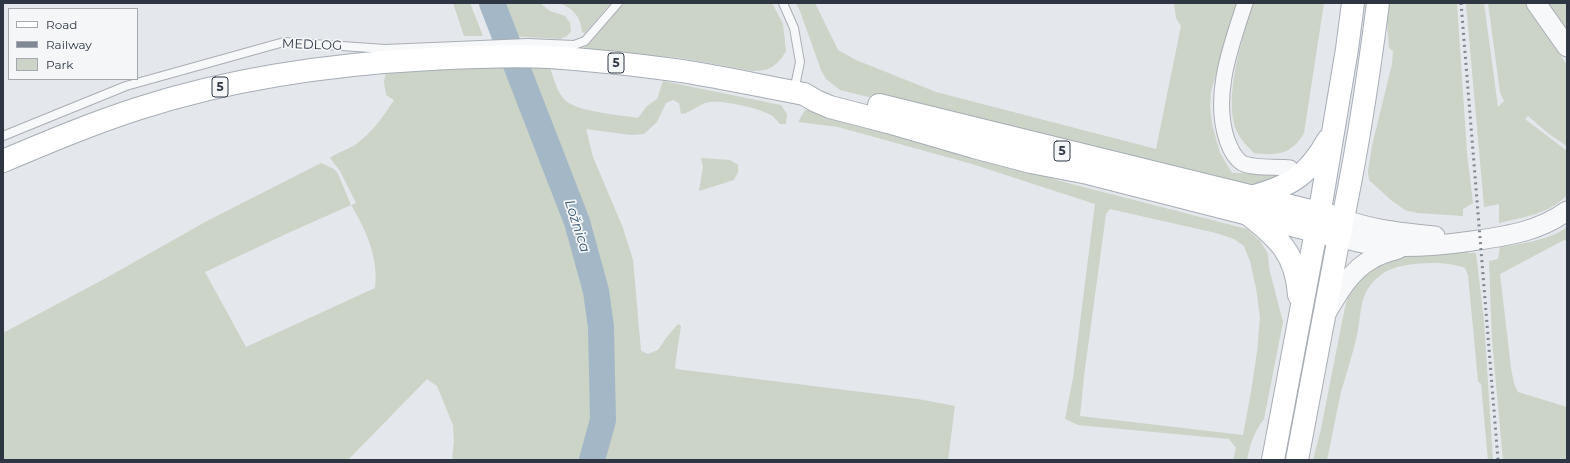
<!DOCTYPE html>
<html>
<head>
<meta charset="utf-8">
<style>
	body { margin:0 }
	#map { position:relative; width:1570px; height:463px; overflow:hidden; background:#e4e7eb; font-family:Montserrat,sans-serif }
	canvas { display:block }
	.frame { position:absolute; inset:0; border:4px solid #2d3642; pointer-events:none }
	.legend { position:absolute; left:8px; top:8px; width:130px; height:72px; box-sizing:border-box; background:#f4f6f8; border:1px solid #a4a9af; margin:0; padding:5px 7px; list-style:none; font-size:12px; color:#2d3642 }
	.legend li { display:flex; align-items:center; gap:8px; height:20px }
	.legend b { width:20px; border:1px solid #a4a9af }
</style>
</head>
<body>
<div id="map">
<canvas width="1570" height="463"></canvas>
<div class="frame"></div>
<ul class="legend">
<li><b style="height:5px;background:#fff"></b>Road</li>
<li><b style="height:5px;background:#7f8893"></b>Railway</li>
<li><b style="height:11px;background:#cbd4c6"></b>Park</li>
</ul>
</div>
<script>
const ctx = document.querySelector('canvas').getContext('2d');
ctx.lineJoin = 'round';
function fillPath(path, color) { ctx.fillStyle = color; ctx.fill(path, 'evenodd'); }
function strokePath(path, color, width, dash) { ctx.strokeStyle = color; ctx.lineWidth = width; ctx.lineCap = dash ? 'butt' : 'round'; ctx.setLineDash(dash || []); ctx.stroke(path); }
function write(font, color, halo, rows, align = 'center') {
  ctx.font = font + ' Montserrat,sans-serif'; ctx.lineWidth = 3.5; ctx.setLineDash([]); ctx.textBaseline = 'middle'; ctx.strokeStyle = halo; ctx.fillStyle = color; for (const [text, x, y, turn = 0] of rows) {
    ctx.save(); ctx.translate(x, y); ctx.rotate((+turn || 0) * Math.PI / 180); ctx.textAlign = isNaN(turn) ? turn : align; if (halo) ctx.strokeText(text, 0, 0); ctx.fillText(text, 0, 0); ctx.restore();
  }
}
fillPath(new Path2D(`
	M 453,3 L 470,3 L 483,36 L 464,36 Z
	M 498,3 L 540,3 L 550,11 L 565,16 L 570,23 L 571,31 L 567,36 L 560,39 L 510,36 Z
	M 559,3 L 611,3 L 585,33 L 582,32 C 581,17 573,8 559,3 Z
	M 624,3 L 772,3 L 783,24 L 786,51 C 777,66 770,71 752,71 L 681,58 L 581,50 L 590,43 Z
	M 796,3 L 815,3 L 838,50 L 856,60 L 936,92 L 1156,149 L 1181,26 L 1176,18 L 1174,3 L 1238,3 L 1211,91 L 1210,106 L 1212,124 L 1220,153 L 1232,173 L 1251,173 L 1270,170 L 1284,176 L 1260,184 L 1237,185 L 1032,137 L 840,90 L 826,79 L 821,70 L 800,11 Z
	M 1253,3 L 1324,3 L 1304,133 C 1292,154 1278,156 1254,153 C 1248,147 1241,140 1237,132 C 1222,100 1243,36 1253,3 Z
	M 1389,3 L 1457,3 L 1467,153 L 1473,203 L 1463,209 L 1463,216 L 1417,213 L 1405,210 L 1391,200 L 1369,180 L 1368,171 L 1372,146 L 1392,64 L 1393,51 L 1389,48 L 1387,22 Z
	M 1466,3 L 1484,3 L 1498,107 L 1504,101 L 1500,92 L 1488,3 L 1525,3 L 1567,65 L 1567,146 L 1549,134 L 1528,116 L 1525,119 L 1567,151 L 1567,195 C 1549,214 1524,217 1499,223 L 1499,204 L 1484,207 Z
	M 1548,3 L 1567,3 L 1567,30 Z
	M 509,65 L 580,244 C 600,313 606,390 583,460 L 452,460 L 454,442 L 453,425 L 437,386 L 427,379 L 348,460 L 3,460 L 3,333 L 106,278 L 207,221 L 321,163 L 334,169 L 338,174 L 351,205 L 356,203 L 340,171 L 330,158 C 338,152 347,150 355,145 C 372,133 383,117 394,100 L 386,95 L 384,82 L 386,71 ZM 351,205 C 366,230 379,258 375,288 L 246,347 L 205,272 L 288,233 Z
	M 525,66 L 550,68 C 554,79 557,93 566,101 C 579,112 621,115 638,118 L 647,106 L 657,99 L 663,81 L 781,105 L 787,114 L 786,124 L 780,124 C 777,121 774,117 771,115 C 759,108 723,100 710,102 C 699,103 692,113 681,114 L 679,103 L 673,100 L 666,103 L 657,122 L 644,134 L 631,135 L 586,129 L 593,157 L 623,228 L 633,260 L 641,351 L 648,354 L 658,350 L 666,338 L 678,324 L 681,326 L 675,366 L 676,369 L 918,399 L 955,406 L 948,460 L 598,460 L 606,423 L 611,366 L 606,307 L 599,264 L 587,226 Z
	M 811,109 L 1010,162 L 1060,181 L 1247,229 L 1260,241 L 1268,254 L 1269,268 L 1283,322 L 1264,419 C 1254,432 1250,444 1247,460 L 1233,460 L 1236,448 L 1229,439 L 1078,425 L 1065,419 L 1073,378 L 1095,204 L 972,164 L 838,127 L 798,122 L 805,110 ZM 1110,209 L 1216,233 L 1234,239 L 1244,246 L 1250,261 L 1256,288 L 1260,317 L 1257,352 L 1251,392 L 1243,435 L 1080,416 L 1084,376 L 1106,214 Z
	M 701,158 L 730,160 L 738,165 L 738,172 L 734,180 L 699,191 L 703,167 Z
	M 1567,227 L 1567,241 L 1564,240 L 1500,274 L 1511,368 L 1514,384 L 1518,392 L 1567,407 L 1567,460 L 1503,460 L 1492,340 L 1489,261 L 1498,259 L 1500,247 C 1521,244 1550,240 1567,227 Z
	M 1467,249 L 1468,253 L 1476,253 L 1484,321 L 1493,460 L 1488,460 L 1481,384 L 1478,381 L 1468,275 L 1465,268 C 1445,260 1403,262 1385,272 C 1379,276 1373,281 1369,287 C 1359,301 1361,322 1356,339 C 1352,357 1346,374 1341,392 C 1336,414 1332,437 1327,460 L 1313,460 L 1321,429 L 1343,317 L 1347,299 L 1353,284 L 1361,273 L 1395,255 Z`), '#cbd4c6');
strokePath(new Path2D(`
	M 492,3 L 577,222 L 596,291 L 601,327 L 603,420 L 592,460`), '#a3b7c7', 26);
const service = new Path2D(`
	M 783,3 L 794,28 L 800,62 L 794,91
	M 3,136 L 126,86 L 284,42 L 385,49 L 528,43 L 574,45 L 585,41 L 618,3`);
const minor = new Path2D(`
	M 1245,3 C 1231,46 1212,95 1227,140 C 1230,148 1234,158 1242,163 C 1254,169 1277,166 1290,168`);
const tertiary = new Path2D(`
	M 1536,3 L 1567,47
	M 1343,219 C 1372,230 1404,233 1435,236
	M 1339,237 C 1354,241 1370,246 1386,246 C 1415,248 1444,245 1472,241 C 1506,236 1538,232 1567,211
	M 1327,312 C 1338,293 1351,270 1372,259 C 1380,254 1389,252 1398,249`);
const secondary = new Path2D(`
	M 1248,214 C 1279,239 1296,253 1299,295
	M 1273,460 L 1316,231
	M 1297,460 L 1339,237`);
const primary = new Path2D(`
	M 879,105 L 1343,219
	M 3,161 C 48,142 93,123 140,108 C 233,78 333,64 431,59 C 470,57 510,55 549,57 C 593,60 638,65 682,71 C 720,77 757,85 794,92 L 804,94 L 816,101 L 830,107 L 888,122 L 974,147 L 1031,162 L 1088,173 L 1339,237 C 1356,160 1368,81 1378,3
	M 1251,197 C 1290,186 1308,176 1328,140
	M 1317,228 L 1347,49 L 1353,3`);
strokePath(service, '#a9aeb5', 10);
strokePath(minor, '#a9aeb5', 17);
strokePath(tertiary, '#a9aeb5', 21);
strokePath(secondary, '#a9aeb5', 24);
strokePath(primary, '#a5adb6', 24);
strokePath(service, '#f7f8f9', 8);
strokePath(minor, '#f7f8f9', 15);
strokePath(tertiary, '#f7f8f9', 19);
strokePath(secondary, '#fff', 22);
strokePath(primary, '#fff', 22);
strokePath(new Path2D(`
	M 1461,3 L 1498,460`), '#7f8893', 3, [2, 4]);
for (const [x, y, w] of [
	[616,63,16],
	[220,87,16],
	[1062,151,16]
]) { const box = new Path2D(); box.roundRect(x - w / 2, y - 10, w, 20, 3); ctx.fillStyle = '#f4f6f8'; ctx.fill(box); strokePath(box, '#2d3642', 1); }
write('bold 12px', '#2d3642', null, [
	["5",616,63],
	["5",220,87],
	["5",1062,151]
]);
write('13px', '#2d3642', '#f4f6f8', [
	["MEDLOG",312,45,2]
]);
write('italic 14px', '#3b5873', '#f4f6f8', [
	["Ložnica",577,226,72]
]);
</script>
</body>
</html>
